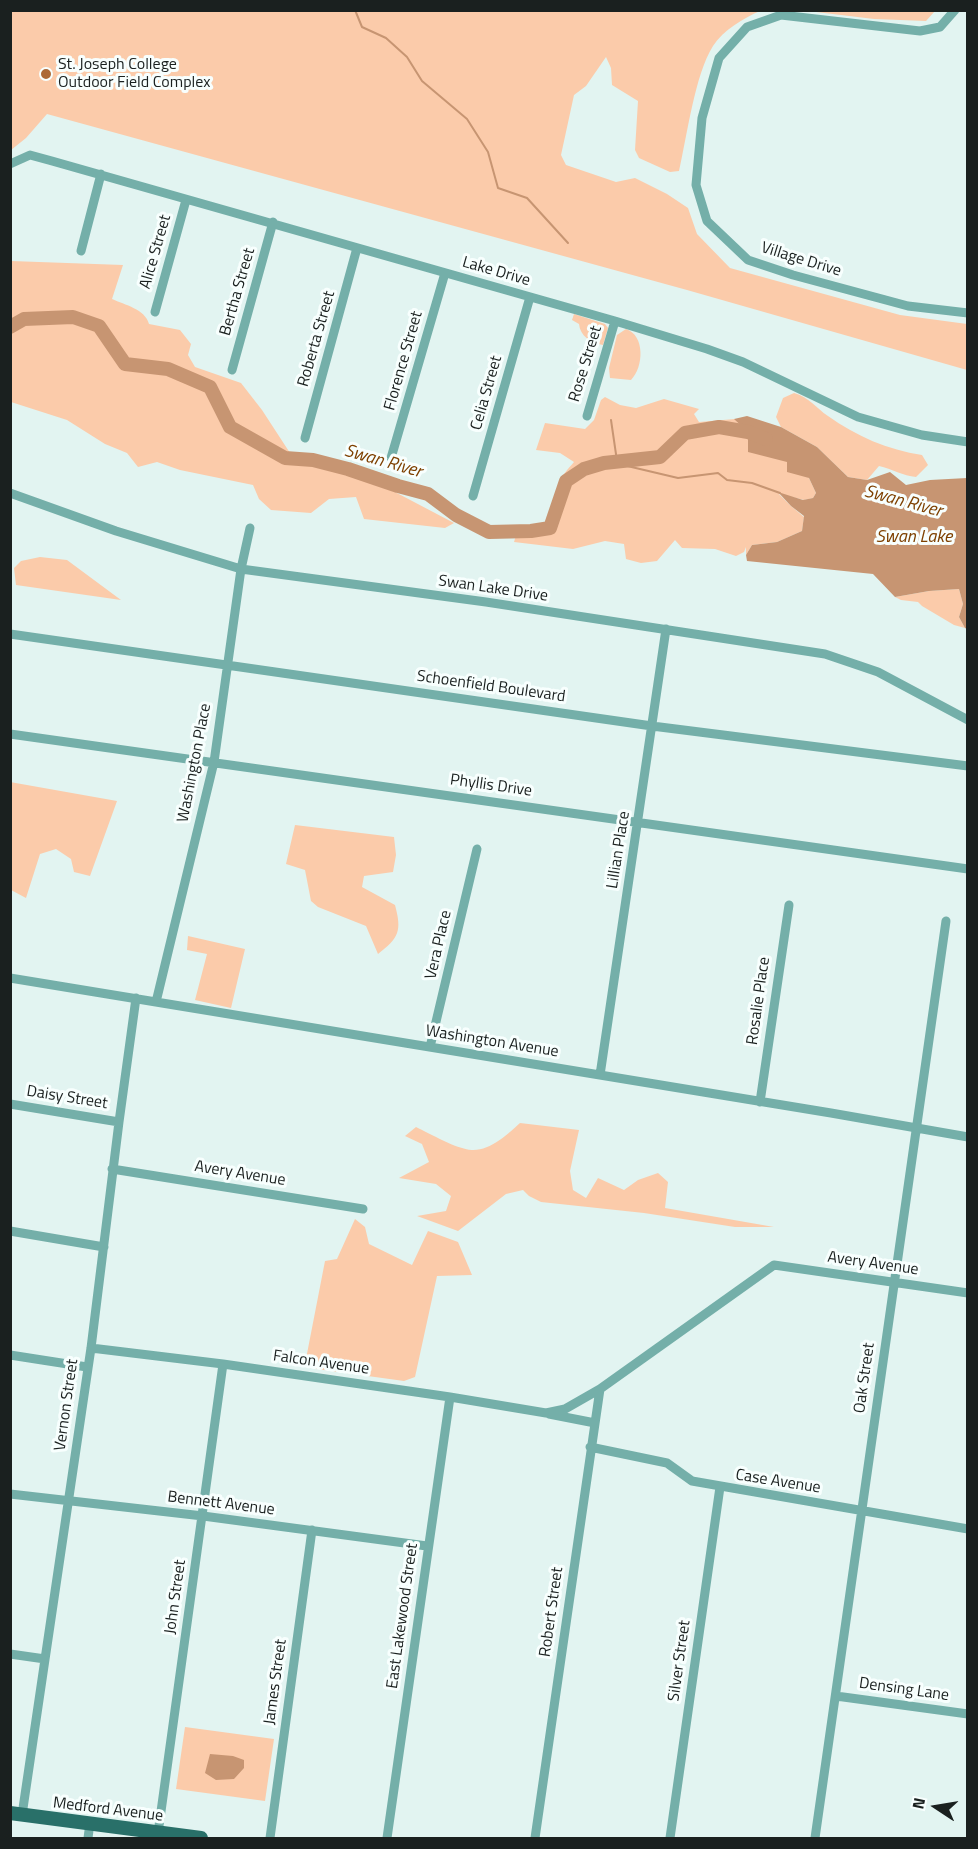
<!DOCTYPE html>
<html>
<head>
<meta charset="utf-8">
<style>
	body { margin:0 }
	#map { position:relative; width:978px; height:1849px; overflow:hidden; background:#e2f4f1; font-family:"Titillium Web",sans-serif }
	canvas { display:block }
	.frame { position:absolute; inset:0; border:12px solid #1a201f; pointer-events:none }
	.north { position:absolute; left:906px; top:1777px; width:60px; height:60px; -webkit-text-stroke:4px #f8fffe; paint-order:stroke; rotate:282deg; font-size:16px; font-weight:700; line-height:24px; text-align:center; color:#1a201f }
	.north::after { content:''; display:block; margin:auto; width:21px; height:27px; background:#1a201f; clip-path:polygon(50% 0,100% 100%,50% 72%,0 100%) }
</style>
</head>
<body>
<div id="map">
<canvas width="978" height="1849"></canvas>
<div class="frame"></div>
<div class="north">N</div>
</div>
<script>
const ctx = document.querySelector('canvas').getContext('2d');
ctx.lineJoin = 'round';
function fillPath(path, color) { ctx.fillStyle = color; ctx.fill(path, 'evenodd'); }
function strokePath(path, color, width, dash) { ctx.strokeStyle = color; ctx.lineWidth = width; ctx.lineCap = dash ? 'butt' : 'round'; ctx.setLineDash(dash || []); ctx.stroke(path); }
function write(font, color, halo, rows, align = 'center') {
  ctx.font = font + ' "Titillium Web",sans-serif'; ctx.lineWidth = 6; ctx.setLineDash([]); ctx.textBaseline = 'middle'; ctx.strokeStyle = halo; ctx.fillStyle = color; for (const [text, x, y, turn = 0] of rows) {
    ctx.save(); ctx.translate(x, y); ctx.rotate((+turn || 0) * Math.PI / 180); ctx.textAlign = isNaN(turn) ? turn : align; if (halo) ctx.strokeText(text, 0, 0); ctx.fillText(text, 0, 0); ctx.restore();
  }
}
fillPath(new Path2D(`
	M 11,10 L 760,11 C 744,18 723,30 713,46 C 695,74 687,136 679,171 L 670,172 L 639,158 L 635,150 L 638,101 L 612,85 L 611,68 L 606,57 L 586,86 L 574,95 L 561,155 L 566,165 L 616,182 L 635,178 L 667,194 L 688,208 L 697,234 L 730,268 L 900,315 L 967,324 L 967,370 L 687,290 L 47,114 L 26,138 L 11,150 Z
	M 808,11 L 935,10 L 935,11 L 926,21 L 874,19 Z
	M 11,261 L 123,265 L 112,299 C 125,305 145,309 149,324 L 180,330 L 191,344 L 188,355 L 195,367 L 241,383 L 262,410 L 290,453 L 395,492 L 454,523 L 445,528 L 364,519 L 356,497 L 329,499 L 311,513 L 271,510 L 259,499 L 253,485 L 180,470 L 157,462 L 138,467 L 127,453 L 105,444 L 67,420 L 11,402 Z
	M 574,314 L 605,324 L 608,328 L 603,345 C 591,343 580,336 579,324 L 572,320 Z
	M 626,329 C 645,335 644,367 631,380 L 610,378 L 609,368 L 617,335 Z
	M 794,393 C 809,397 816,408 828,416 C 856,436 888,450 922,455 L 928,465 L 916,477 C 903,476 892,469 879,466 L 867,480 L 848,477 L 817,447 L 781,427 L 776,417 L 783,398 Z
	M 605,397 L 620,405 L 636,408 L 664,399 L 699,409 L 694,414 L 699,422 L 735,419 L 809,478 L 816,493 L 813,498 L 804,500 L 779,494 L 791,506 L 804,517 L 802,531 L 777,542 L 752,545 L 746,555 L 746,547 L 744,552 L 736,556 L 715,549 L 682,548 L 675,540 L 657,561 L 641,563 L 626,559 L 624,544 L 605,541 L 573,549 L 514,542 L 517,532 C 524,531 535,532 541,530 C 553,524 554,496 558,486 C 561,476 568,469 574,462 L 560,453 L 536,450 L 545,423 L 585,429 L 594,420 L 601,400 Z
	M 40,557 L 67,560 L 121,600 L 16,585 L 14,568 L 21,561 Z
	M 959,589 L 963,604 L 959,617 L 965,628 L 954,625 L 922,606 L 918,602 L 901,600 L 895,597 L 929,591 Z
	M 10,782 L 117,801 L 90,876 L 74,872 L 71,859 L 56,849 L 40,854 L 26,898 L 11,890 Z
	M 295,825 L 394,837 L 396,855 L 393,872 L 364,876 L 362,887 L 395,905 C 402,931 399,938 378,954 L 366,926 L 318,907 L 311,901 L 305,870 L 286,864 Z
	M 188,936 L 245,949 L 231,1008 L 195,1000 L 207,954 L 187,950 Z
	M 520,1123 L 579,1130 L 570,1171 L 573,1190 L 586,1198 L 598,1178 L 624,1190 L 638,1180 L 658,1173 L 668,1182 L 665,1208 L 774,1227 L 735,1227 L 644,1213 L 541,1202 L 529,1196 L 523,1190 L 506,1194 L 458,1231 L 417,1216 L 446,1211 L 451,1196 L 436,1184 L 399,1178 L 429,1162 L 422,1144 L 405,1136 L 416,1127 C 431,1134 456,1149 472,1150 C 490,1151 508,1134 520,1123 Z
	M 355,1219 L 365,1227 L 369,1244 L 412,1265 L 428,1231 L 458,1242 L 472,1275 L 437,1276 L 415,1377 L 404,1381 L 317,1369 L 305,1364 L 325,1261 L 337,1259 Z
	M 185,1727 L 274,1739 L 265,1801 L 176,1789 Z`), '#fbcbaa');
fillPath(new Path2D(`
	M 747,416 L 781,427 L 817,447 L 848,477 L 867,480 L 890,472 L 906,485 L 930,480 L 967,478 L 967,629 L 965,628 L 959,617 L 963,604 L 959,589 L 929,591 L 895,597 L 873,574 L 747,561 L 746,555 L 752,545 L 777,542 L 802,531 L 804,516 L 791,506 L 778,492 L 803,500 L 813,498 L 816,493 L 809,478 L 787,472 L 787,462 L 748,452 L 748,432 L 734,419 Z
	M 210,1754 L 233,1756 L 244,1760 L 244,1768 L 234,1779 L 216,1780 L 205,1773 Z`), '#c79572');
strokePath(new Path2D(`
	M 355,10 L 362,27 L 386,38 L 407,57 L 422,81 L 467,119 L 488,152 L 498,188 L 527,198 L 568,243
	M 611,420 L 617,461 L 623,465 L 678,478 L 718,473 L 727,480 L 752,483 L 780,493`), '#c79572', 2);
strokePath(new Path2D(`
	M 10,327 L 24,319 L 73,317 L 99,326 L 125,364 L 168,369 L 210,387 L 230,427 L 285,458 L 313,460 L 348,469 L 398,486 L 428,494 L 456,515 L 489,532 L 531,531 L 550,528 L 566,481 L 584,469 L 604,463 L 660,457 L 685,433 L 719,427 L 748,432 L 766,439`), '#c79572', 14);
strokePath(new Path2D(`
	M 955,10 L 940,27 L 920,31 L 781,15 L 747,27 L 719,58 L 702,118 L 696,185 L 707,221 L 748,260 L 793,275 L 908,306 L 968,313
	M 10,164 L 30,155 L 52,161 L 615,321 L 707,349 L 743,362 L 858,417 L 922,435 L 968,442
	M 81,251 L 101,174
	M 155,312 L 186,200
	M 232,370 L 273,222
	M 587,416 L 615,321
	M 305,438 L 357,248
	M 391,458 L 445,273
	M 10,493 L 116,531 L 241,569 L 486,602 L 825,654 L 878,672 L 968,720
	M 473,496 L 530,297
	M 10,634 L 652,726 L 968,766
	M 10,734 L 968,869
	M 10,978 L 831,1113 L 968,1137
	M 156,1002 L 214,762 L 241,569 L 250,528
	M 430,1047 L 477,849
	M 600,1075 L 666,629
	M 760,1102 L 789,905
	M 10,1104 L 119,1122
	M 112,1169 L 363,1209
	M 10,1231 L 104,1247
	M 91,1348 L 223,1364 L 450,1397 L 546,1413 L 565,1409 L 600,1389 L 774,1265 L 968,1293
	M 10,1355 L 87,1367
	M 549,1414 L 595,1423
	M 590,1447 L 667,1463 L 692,1481 L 968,1529
	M 10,1494 L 203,1516 L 427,1546
	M 10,1654 L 45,1659
	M 836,1696 L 968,1714
	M 22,1815 L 91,1348 L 119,1122 L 136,998
	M 158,1833 L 223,1364
	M 88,1838 L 90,1823
	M 270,1838 L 312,1530
	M 387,1838 L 450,1397
	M 535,1838 L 600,1389
	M 670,1838 L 720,1487
	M 815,1838 L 946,921`), '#74afa9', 9);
strokePath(new Path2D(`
	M 10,1813 L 201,1838`), '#297069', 14);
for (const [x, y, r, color] of [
	[46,74,6,"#ac6936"]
]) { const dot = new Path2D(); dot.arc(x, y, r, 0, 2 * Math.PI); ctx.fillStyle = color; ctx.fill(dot); strokePath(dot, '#f8fffe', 2); }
write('16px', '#1a201f', '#f8fffe', [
	["St. Joseph College",58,65],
	["Outdoor Field Complex",58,83]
], 'left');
write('16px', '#1a201f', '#f8fffe', [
	["Alice Street",156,252,-74],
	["Village Drive",801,260,17],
	["Lake Drive",496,272,16],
	["Bertha Street",238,292,-74],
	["Roberta Street",317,339,-74],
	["Florence Street",404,361,-74],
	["Rose Street",586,364,-73],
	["Celia Street",487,393,-74],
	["Swan Lake Drive",493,589,8],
	["Schoenfield Boulevard",491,687,8],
	["Washington Place",195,763,-79],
	["Phyllis Drive",491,786,8],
	["Lillian Place",619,850,-81],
	["Vera Place",439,945,-77],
	["Rosalie Place",759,1001,-82],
	["Washington Avenue",492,1042,9],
	["Daisy Street",67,1098,9],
	["Avery Avenue",240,1174,9],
	["Avery Avenue",873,1264,8],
	["Falcon Avenue",321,1363,8],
	["Oak Street",865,1378,-82],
	["Vernon Street",67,1405,-82],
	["Case Avenue",778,1482,9],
	["Bennett Avenue",221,1504,7],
	["John Street",176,1597,-82],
	["Robert Street",552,1612,-82],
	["East Lakewood Street",403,1616,-82],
	["Silver Street",680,1661,-82],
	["James Street",276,1682,-82],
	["Densing Lane",904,1690,8],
	["Medford Avenue",108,1810,7]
]);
write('italic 18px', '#7e4000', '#f8fffe', [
	["Swan River",383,462,16],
	["Swan River",903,502,15],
	["Swan Lake",914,538]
]);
</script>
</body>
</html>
